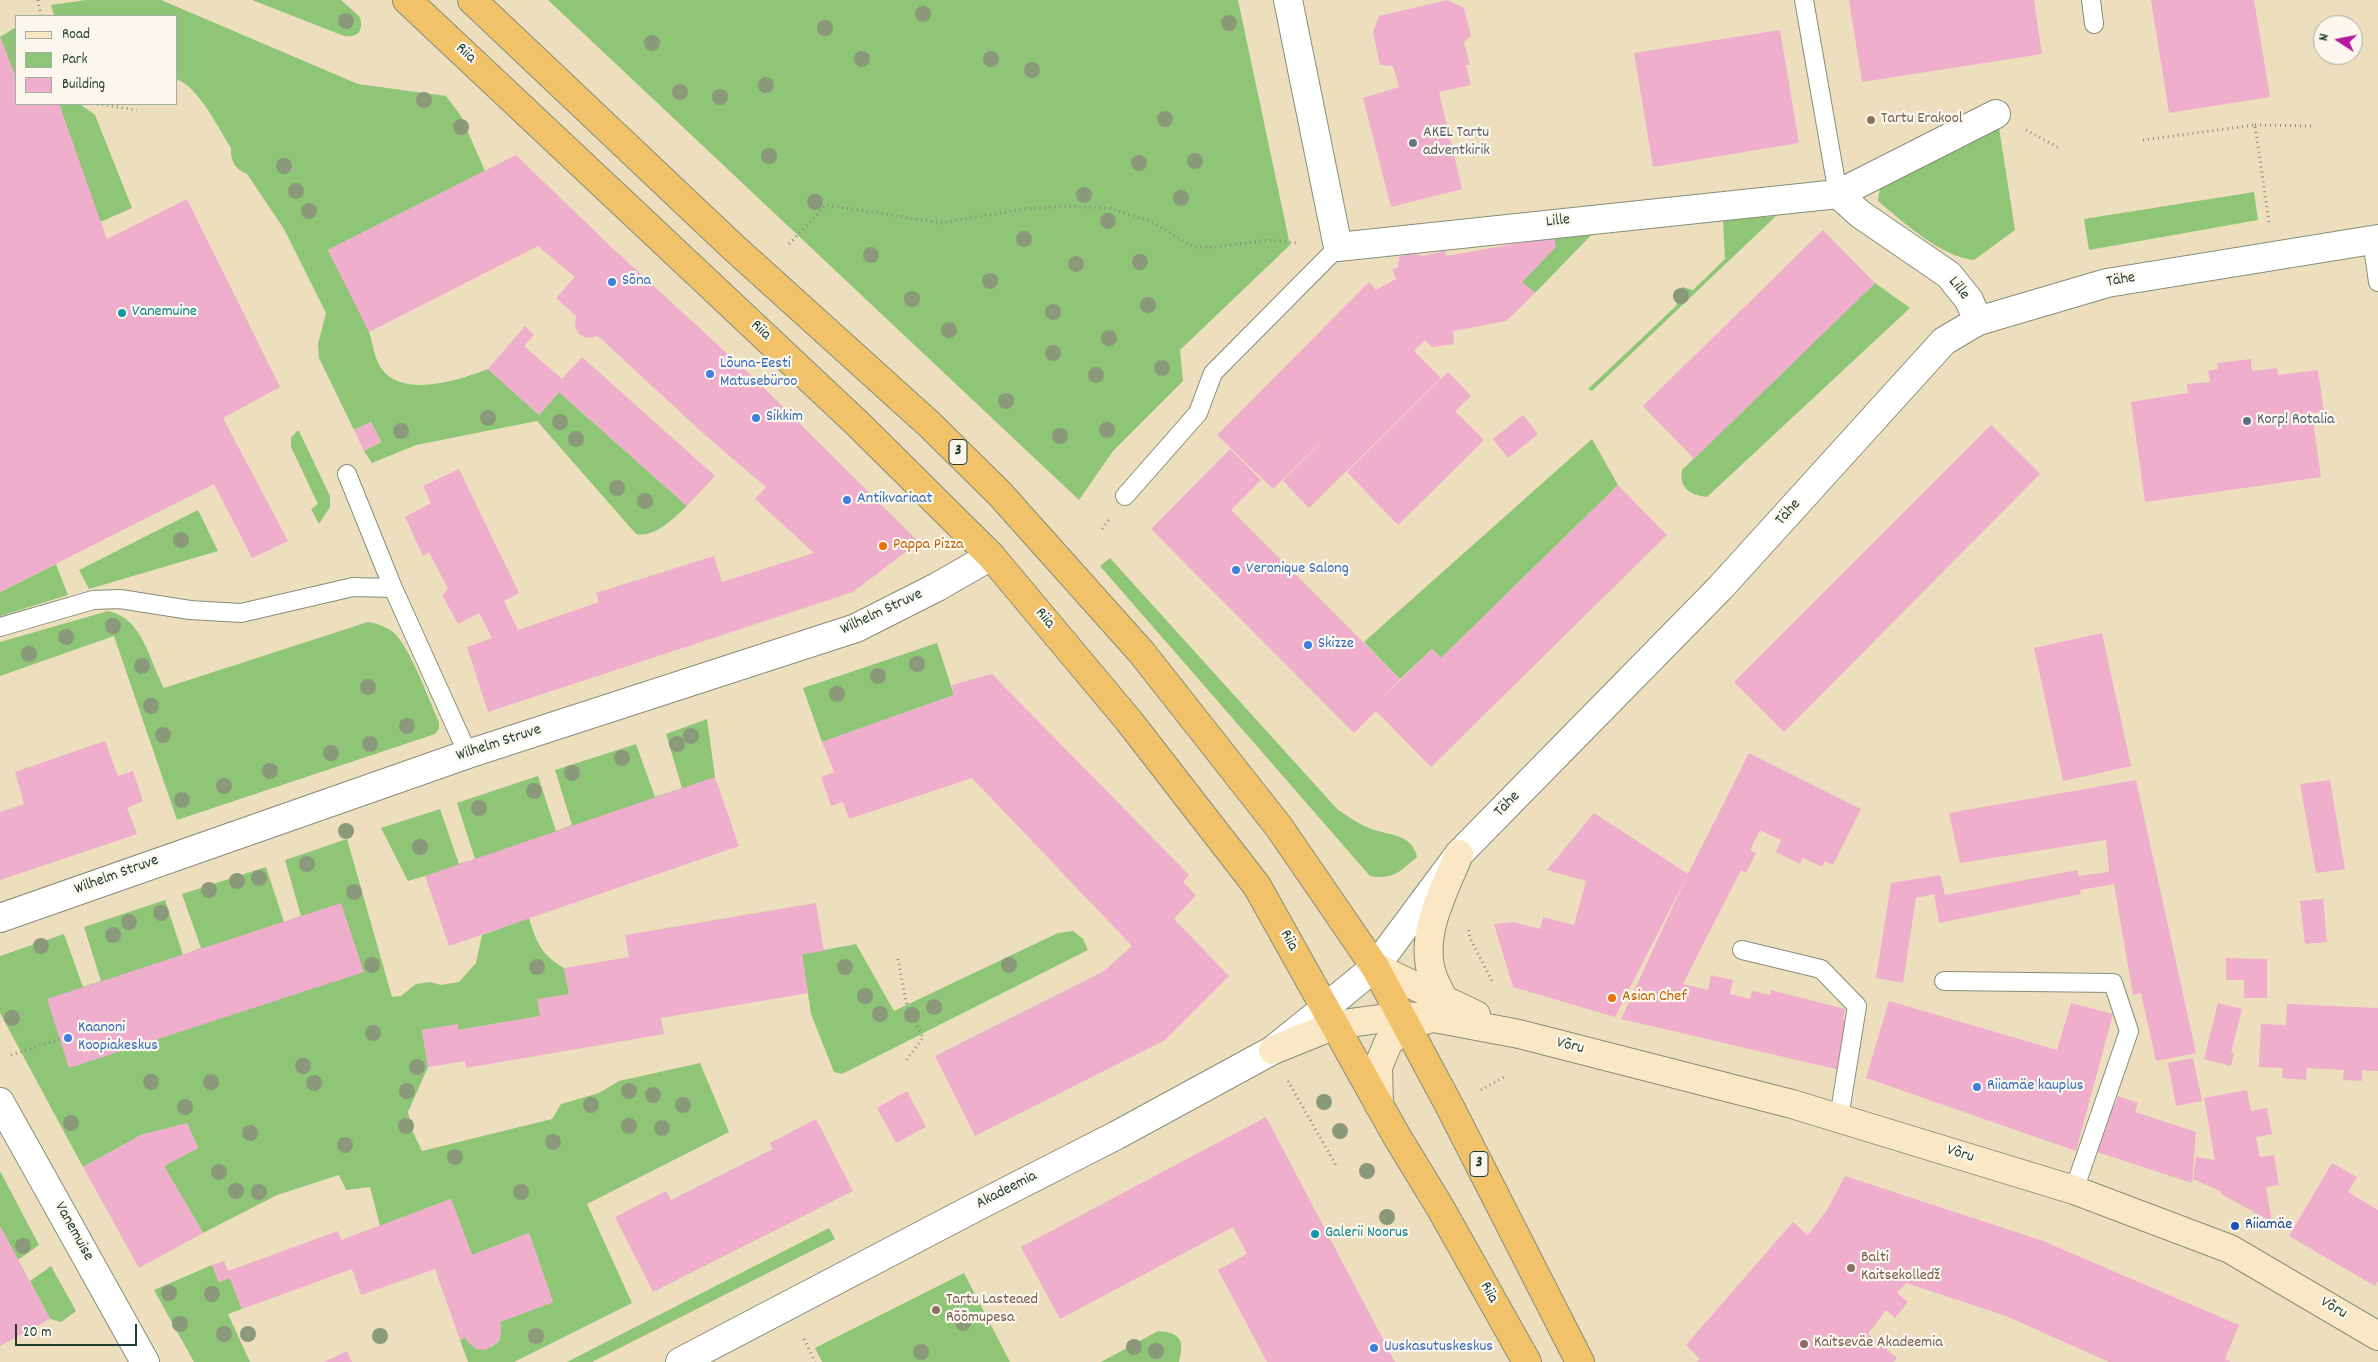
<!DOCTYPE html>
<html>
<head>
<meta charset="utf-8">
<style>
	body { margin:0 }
	#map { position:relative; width:2378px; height:1362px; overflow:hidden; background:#eddfbd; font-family:Dekko,sans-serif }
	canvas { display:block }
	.legend { position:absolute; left:15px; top:15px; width:162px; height:90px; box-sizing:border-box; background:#fbf7ec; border:1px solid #a3ada2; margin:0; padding:6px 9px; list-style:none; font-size:15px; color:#1f3d34 }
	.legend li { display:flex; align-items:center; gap:10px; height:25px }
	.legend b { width:25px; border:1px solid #a3ada2 }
	.north { position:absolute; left:2313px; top:15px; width:50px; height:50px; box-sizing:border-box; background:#fbf7ec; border:1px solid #a3ada2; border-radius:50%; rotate:281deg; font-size:14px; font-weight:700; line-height:20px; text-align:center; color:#1f3d34 }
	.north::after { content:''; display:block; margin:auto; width:18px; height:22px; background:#b5179e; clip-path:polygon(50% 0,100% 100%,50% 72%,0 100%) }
	.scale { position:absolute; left:15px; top:1324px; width:122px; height:22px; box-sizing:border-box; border:2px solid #1f3d34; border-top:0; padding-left:6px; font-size:15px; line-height:18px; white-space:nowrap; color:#1f3d34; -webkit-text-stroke:4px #fbf7ec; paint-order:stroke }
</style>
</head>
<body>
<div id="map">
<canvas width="2378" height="1362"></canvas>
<ul class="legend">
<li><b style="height:6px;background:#fae7c3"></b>Road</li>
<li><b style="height:14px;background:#8fc577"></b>Park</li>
<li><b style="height:14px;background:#eeaecc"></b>Building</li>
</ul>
<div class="north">N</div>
<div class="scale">20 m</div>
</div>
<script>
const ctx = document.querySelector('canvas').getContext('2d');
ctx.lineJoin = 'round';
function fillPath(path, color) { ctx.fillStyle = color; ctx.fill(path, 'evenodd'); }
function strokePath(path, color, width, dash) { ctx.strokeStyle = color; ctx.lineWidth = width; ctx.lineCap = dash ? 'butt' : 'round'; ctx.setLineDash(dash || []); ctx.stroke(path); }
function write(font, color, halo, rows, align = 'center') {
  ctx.font = font + ' Dekko,sans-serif'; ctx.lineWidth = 4.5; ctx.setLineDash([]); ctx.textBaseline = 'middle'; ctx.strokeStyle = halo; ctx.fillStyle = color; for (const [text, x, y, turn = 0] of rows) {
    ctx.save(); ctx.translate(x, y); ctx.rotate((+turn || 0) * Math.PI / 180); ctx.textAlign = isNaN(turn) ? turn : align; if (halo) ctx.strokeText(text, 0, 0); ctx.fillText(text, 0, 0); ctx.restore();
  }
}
fillPath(new Path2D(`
	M 86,0 L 161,0 L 358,84 L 446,96 L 461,116 L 485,171 L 328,250 C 341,277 359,304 369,332 C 373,344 374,357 381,368 C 402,399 460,380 488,369 L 539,415 L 559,392 L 687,506 C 674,518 655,538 636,534 L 537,421 L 416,445 L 372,463 L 364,451 L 381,442 L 371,422 L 354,430 L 319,358 L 318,344 L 326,313 L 284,229 L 247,174 C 235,169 230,161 231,148 C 219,129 198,86 176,79 L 176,16 L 54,16 L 51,5 Z
	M 252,0 L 341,0 L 360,17 C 364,31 358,38 344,36 Z
	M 548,0 L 1238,0 L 1290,245 L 1180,350 L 1183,381 L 1113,451 L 1079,500 Z
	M 16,27 L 16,78 L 0,37 Z
	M 59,104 L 80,104 L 95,115 L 132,208 L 100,222 Z
	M 1999,128 L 2015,230 L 1974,260 C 1941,257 1902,221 1878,201 L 1881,181 Z
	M 2254,192 L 2258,220 L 2089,250 L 2084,219 Z
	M 1776,216 L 1592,391 L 1588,389 L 1677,305 L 1675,295 L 1682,287 L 1693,290 L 1725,259 L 1723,220 Z
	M 1597,229 L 1535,293 L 1522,282 L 1554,237 Z
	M 1875,283 L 1910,308 L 1707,497 C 1690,495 1679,488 1682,470 Z
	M 297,431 L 299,431 L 330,496 L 330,507 L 319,524 L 311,509 L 318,504 L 291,447 L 291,438 Z
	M 1592,439 L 1618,485 L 1441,658 L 1432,649 L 1400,679 L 1364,642 Z
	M 198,510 L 218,551 L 89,589 L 79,570 Z
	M 1110,558 L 1338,810 C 1348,816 1358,824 1369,828 C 1388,836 1412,833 1417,857 C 1400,871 1394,880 1370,876 L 1100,566 Z
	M 56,564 L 68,595 L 0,616 L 0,592 Z
	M 108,611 C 143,618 149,660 164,688 L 368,622 C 375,623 387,627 393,632 C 410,647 429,700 439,722 L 439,729 L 435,734 L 177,820 L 114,636 L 0,676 L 0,642 Z
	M 937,643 L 954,695 L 822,742 L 803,688 Z
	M 707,719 L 715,777 L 713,792 L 408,881 L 381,828 L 440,809 L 459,864 L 475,859 L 457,803 L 538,776 L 556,831 L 572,825 L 555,770 L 636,744 L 655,797 L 682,788 L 666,734 Z
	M 347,839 L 392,997 L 401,996 L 416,984 L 430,982 L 441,985 L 459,982 L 476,963 L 482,935 L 529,918 C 537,944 541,954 564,968 L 569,994 L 540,1016 L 458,1030 L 458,1025 L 422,1030 L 428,1067 L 408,1112 L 412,1130 L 422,1151 L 552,1119 L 561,1104 L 599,1093 L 619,1081 L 700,1063 L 729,1132 L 587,1204 L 632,1303 L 514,1362 L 468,1362 L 460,1340 L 465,1337 C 474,1351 487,1353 499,1341 L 501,1331 L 500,1322 L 553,1302 L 529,1233 L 472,1255 L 451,1199 L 380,1226 L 370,1187 L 346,1190 L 339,1175 L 277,1195 L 203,1233 L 164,1166 L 198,1148 L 187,1124 L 141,1135 L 83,1167 L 0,1013 L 0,956 L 64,934 L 83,987 L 101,981 L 84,927 L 165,900 L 183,955 L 201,948 L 182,894 L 266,867 L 284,922 L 301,916 L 285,860 Z
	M 1073,931 L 1083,939 L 1088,950 L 850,1070 L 842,1074 L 834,1072 L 811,1014 L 802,954 L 856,944 L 894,1011 L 1058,933 Z
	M 0,1171 L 39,1245 L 18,1260 L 0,1226 Z
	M 829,1228 L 835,1239 L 592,1362 L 567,1362 Z
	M 212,1265 L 219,1282 L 230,1278 L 242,1309 L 228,1314 L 250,1362 L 194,1362 L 154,1290 Z
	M 51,1266 L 76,1311 L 61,1322 L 50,1319 L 30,1281 Z
	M 964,1273 L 1010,1362 L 822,1362 L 815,1348 Z
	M 1158,1331 C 1182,1333 1184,1341 1179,1362 L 1101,1362 Z`), '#8fc577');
fillPath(new Path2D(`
	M 1447,0 L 1464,8 L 1471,36 L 1464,42 L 1470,65 L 1466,65 L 1471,85 L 1439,92 L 1462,189 L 1391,207 L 1363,98 L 1399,87 L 1393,66 L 1380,65 L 1373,32 L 1379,16 Z
	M 1849,0 L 2034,0 L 2042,54 L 1862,82 Z
	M 2151,0 L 2254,0 L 2270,97 L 2169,113 Z
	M 1780,30 L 1799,143 L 1653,167 L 1634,53 Z
	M 0,37 L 16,78 L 16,104 L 59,104 L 107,239 L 187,199 L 280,387 L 223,418 L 288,541 L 252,558 L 214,484 L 0,592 Z
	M 516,155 L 607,243 L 756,380 L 919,542 L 853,592 L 488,712 L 467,647 L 492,638 L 479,613 L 458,624 L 442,595 L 448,589 L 429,552 L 423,556 L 405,517 L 431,503 L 423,486 L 459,469 L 519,593 L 504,601 L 518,630 L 599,602 L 596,593 L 714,556 L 722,582 L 814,553 L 755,499 L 766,487 L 705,435 L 598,336 L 586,338 L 579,334 L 575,327 L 576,316 L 556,298 L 575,277 L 538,246 L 369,332 L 328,250 Z
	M 1823,230 L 1875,283 L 1694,459 L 1643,406 Z
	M 1554,237 L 1556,247 L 1522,282 L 1535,293 L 1506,321 L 1453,331 L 1454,344 L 1432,347 L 1425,340 L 1414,351 L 1441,378 L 1309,508 L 1283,481 L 1340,424 L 1273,489 L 1217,435 L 1369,282 L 1376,290 L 1396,279 L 1392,270 L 1398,267 L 1399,257 L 1412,253 L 1422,256 L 1445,251 L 1446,256 Z
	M 525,326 L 534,335 L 524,346 L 562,379 L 582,357 L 715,476 L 687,506 L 559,392 L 539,415 L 488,369 Z
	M 2251,359 L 2252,371 L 2277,368 L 2278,375 L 2318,370 L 2324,412 L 2312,413 L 2321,477 L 2145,502 L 2131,402 L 2188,393 L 2187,384 L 2210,382 L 2208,371 L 2218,369 L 2217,363 Z
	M 1448,372 L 1471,396 L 1455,411 L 1484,440 L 1398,525 L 1347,472 Z
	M 1523,415 L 1538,434 L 1508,458 L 1493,439 Z
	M 371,422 L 381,442 L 364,451 L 354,430 Z
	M 1991,425 L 2040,474 L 1784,732 L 1734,682 Z
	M 1230,449 L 1261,480 L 1231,510 L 1400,679 L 1381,699 L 1432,649 L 1441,658 L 1618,485 L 1667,535 L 1431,767 L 1376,711 L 1354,733 L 1151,529 Z
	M 2102,633 L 2131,766 L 2063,781 L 2034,648 Z
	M 992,674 L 1189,875 L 1183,882 L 1196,895 L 1174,919 L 1229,976 L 1165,1040 L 975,1136 L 935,1056 L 1104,971 L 1132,946 L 972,778 L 849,819 L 843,802 L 831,806 L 821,777 L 834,772 L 822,742 L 954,695 L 952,685 Z
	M 105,741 L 118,776 L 133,771 L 143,801 L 127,808 L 137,834 L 0,880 L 0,812 L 24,804 L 15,772 Z
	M 1749,753 L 1861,809 L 1833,865 L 1825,861 L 1822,867 L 1803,858 L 1800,864 L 1776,852 L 1781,840 L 1760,830 L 1750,850 L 1756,853 L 1746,873 L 1741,870 L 1683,984 L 1708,990 L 1711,975 L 1733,980 L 1730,994 L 1750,999 L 1752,991 L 1770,995 L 1771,990 L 1845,1009 L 1843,1020 L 1851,1022 L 1840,1070 L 1621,1019 L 1688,874 Z
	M 715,777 L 739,846 L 449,946 L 425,876 Z
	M 2136,780 L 2196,1053 L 2156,1061 L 2141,993 L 2133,995 L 2114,884 L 2080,890 L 2081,894 L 1939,923 L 1934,894 L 1916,898 L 1903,983 L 1876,978 L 1891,883 L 1940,875 L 1945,895 L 2078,870 L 2078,876 L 2109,872 L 2106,840 L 1960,863 L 1949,813 Z
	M 2330,780 L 2345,869 L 2316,873 L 2300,784 Z
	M 1594,813 L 1688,874 L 1615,1017 L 1513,987 L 1494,924 L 1513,922 L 1540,929 L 1543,917 L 1574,925 L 1586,881 L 1547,870 Z
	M 2323,899 L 2327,942 L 2305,944 L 2300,901 Z
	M 341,903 L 364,972 L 69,1068 L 47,999 Z
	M 816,903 L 824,951 L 802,954 L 808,993 L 661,1018 L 664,1034 L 466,1068 L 465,1061 L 428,1067 L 422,1030 L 458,1024 L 458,1030 L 540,1016 L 537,999 L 569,994 L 564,968 L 629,957 L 625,935 Z
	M 2226,958 L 2267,959 L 2267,998 L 2244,998 L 2244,980 L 2226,980 Z
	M 1889,1001 L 2057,1050 L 2071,1003 L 2113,1014 L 2076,1151 L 1866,1078 Z
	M 2218,1003 L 2242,1009 L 2231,1053 L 2234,1053 L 2231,1066 L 2204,1059 Z
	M 2287,1004 L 2378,1008 L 2378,1071 L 2362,1070 L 2362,1081 L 2343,1080 L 2344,1070 L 2307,1068 L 2306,1080 L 2282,1078 L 2283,1068 L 2259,1067 L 2261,1024 L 2286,1025 Z
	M 2193,1058 L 2202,1101 L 2176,1106 L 2168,1063 Z
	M 2247,1090 L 2251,1111 L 2267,1108 L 2272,1134 L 2256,1137 L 2260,1157 L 2274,1155 L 2279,1185 L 2266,1187 L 2272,1222 L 2221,1194 L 2220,1191 L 2193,1179 L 2196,1157 L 2215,1160 L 2204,1098 Z
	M 907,1091 L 926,1127 L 896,1143 L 877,1108 Z
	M 2118,1096 L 2138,1103 L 2135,1112 L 2196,1132 L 2192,1183 L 2097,1152 L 2111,1104 L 2115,1105 Z
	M 1266,1117 L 1395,1362 L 1267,1362 L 1218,1270 L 1247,1254 L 1233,1227 L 1060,1319 L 1021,1247 Z
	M 816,1119 L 853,1191 L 653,1292 L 615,1217 L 666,1191 L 671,1200 L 773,1149 L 770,1143 Z
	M 187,1123 L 198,1148 L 164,1166 L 203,1233 L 139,1268 L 83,1167 L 141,1135 Z
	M 2332,1163 L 2357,1177 L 2348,1192 L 2378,1210 L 2378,1281 L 2375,1286 L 2289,1236 Z
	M 1845,1176 L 2043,1241 L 2239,1325 L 2225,1359 L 2231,1362 L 2109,1362 L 2006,1316 L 1906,1283 L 1897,1293 L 1908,1302 L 1895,1318 L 1886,1310 L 1868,1334 L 1897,1358 L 1894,1362 L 1697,1362 L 1700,1359 L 1686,1345 L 1793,1222 L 1808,1235 L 1827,1210 Z
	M 451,1199 L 472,1255 L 529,1233 L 553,1302 L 500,1322 L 501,1331 L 499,1341 L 485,1350 L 476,1349 L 470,1344 L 465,1337 L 460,1340 L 435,1269 L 361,1295 L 352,1269 L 242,1309 L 230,1278 L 219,1282 L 212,1265 L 224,1261 L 228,1271 L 338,1231 L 341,1240 Z
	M 0,1226 L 50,1319 L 0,1346 Z
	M 347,1351 L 352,1362 L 324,1362 Z`), '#eeaecc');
const lane = new Path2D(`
	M 1804,0 L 1838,194
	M 2091,0 L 2094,24
	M 2372,240 L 2378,282
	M 347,474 L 393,588
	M 1125,496 L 1198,413 L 1213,373 L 1338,247
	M 0,627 L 93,600 L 120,599 L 190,610 L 241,613 L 353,587 L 393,588 L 468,754
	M 1742,950 L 1821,969 L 1857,1006 L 1839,1118
	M 1944,981 L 2113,983 L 2129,1031 L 2074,1190`);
const street = new Path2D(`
	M 1288,0 L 1338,247 L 1838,194 L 1996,114
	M 1838,194 L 1860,214 L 1949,275 L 1969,300 L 1978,321
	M 0,918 L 468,754 L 856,628 L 937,587 L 991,556
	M 0,1102 L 145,1362
	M 680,1362 L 974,1208 L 1117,1135 L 1273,1050 L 1325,1008 L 1375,967 L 1459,854 L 1721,587 L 1944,341 L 1978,321 L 2107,283 L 2378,239`);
const secondary = new Path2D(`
	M 1375,967 L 1476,1015
	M 1445,1002 C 1441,994 1436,985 1433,977 C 1418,937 1444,891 1459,854
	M 1273,1050 L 1335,1025 L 1401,1016 L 1434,1018 L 1519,1034 L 1792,1104 L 2074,1190 L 2230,1249 L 2378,1336
	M 1379,1105 L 1378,1067 L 1388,1043 L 1406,1025 L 1426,1020`);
const highway = new Path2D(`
	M 407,0 L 859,425 L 991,556 L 1129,721 L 1257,886 L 1396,1135 L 1441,1209 L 1527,1362
	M 472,0 L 732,246 L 929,424 L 1000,494 L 1142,653 L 1279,827 L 1375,967 L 1450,1107 L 1580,1362`);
strokePath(lane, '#868e78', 20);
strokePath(street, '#868e78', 30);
strokePath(secondary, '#868e78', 30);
strokePath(highway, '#868e78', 30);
strokePath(new Path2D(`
	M 38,0 L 41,16
	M 97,104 L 137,110
	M 2255,125 L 2311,126
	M 2026,130 L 2061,149
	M 2143,140 L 2255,125 L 2269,222
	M 789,244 L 826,205 L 942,223 L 1023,209 L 1072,206 L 1109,208 L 1152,222 L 1193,247 L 1217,247 L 1270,240 L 1297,243
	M 1102,529 L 1109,519
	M 1469,930 L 1470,938 L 1493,983
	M 898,959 L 906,1002 L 923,1038 L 905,1062
	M 11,1055 L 60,1039
	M 1288,1081 L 1337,1167
	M 1481,1090 L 1506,1076
	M 804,1339 L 815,1362`), '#868e78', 3, [1, 4]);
strokePath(lane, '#fff', 18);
strokePath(street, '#fff', 28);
strokePath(secondary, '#fae7c3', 28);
strokePath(highway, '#f2c26a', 28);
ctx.fillStyle = '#8b997b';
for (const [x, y] of [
	[923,14],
	[346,21],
	[1229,23],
	[825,28],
	[652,43],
	[862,59],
	[991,59],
	[1032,70],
	[766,85],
	[680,92],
	[720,97],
	[424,100],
	[1165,119],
	[461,127],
	[769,156],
	[1195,161],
	[1139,163],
	[284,166],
	[296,191],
	[1084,195],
	[1181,198],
	[815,202],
	[309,211],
	[1108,221],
	[1024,239],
	[871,255],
	[1140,262],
	[1076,264],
	[990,281],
	[1681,296],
	[912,299],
	[1148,305],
	[1053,312],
	[949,330],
	[1109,338],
	[1053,353],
	[1162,368],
	[1096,375],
	[1006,401],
	[488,418],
	[560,422],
	[1107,430],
	[401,431],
	[1060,436],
	[576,439],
	[617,488],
	[645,501],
	[181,540],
	[113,626],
	[66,637],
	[29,654],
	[917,664],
	[142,666],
	[878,676],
	[368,687],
	[837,694],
	[151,706],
	[407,726],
	[163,735],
	[691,736],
	[370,744],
	[677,744],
	[331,753],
	[622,758],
	[270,771],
	[572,773],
	[224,786],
	[534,791],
	[182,800],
	[479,808],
	[346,831],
	[420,847],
	[307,864],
	[259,878],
	[237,881],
	[209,890],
	[354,892],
	[161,913],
	[129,922],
	[113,935],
	[41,946],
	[372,965],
	[1009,965],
	[537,967],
	[845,967],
	[865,996],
	[934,1007],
	[880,1014],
	[912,1015],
	[12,1018],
	[373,1033],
	[303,1066],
	[417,1067],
	[151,1082],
	[211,1082],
	[314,1083],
	[407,1091],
	[629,1091],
	[653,1095],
	[1324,1102],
	[591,1105],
	[683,1105],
	[185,1107],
	[71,1123],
	[406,1126],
	[629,1126],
	[662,1128],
	[1340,1131],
	[250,1133],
	[553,1142],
	[345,1145],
	[455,1157],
	[1367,1171],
	[219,1172],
	[236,1191],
	[259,1192],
	[521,1192],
	[1387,1217],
	[23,1246],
	[169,1293],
	[212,1294],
	[963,1323],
	[180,1324],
	[224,1334],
	[248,1334],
	[380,1336],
	[536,1336],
	[1134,1347],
	[1156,1351],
	[921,1352]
]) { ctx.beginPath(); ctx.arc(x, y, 8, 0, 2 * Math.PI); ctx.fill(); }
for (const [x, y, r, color] of [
	[1871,120,5,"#8d6e63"],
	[1413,143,5,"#6b7280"],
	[612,282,5,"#3f7fe0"],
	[122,313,5,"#0f9aa8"],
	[710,374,5,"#3f7fe0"],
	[756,418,5,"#3f7fe0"],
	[2247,421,5,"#5c6f8a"],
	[847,500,5,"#3f7fe0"],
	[883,546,5,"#e8710a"],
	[1236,570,5,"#3f7fe0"],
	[1308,645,5,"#3f7fe0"],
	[1612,998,5,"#e8710a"],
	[68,1038,5,"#3f7fe0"],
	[1977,1087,5,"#3f7fe0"],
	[2235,1226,5,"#1a4fb4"],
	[1315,1234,5,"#0f9aa8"],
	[1851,1268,5,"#8d6e63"],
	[936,1310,5,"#8d6e63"],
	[1804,1344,5,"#8d6e63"],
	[1374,1348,5,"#3f7fe0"]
]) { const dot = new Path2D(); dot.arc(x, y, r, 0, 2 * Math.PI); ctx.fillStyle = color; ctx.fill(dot); strokePath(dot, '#fbf7ec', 2); }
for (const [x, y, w] of [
	[958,452,18],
	[1479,1164,18]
]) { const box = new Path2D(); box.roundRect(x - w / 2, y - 12.5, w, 25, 4); ctx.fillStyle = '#fbf7ec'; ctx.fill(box); strokePath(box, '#1f3d34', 1); }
write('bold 15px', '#1f3d34', null, [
	["3",958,452],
	["3",1479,1164]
]);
write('16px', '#1f3d34', '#fbf7ec', [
	["Riia",465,54,43],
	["Lille",1558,222,-6],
	["Tähe",2121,281,-10],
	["Lille",1958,289,52],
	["Riia",760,331,43],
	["Tähe",1789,513,-48],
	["Wilhelm Struve",882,613,-25],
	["Riia",1044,619,50],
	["Wilhelm Struve",499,744,-18],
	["Tähe",1508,805,-46],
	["Wilhelm Struve",117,876,-20],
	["Riia",1288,941,61],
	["Võru",1570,1047,14],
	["Võru",1960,1155,17],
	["Akadeemia",1007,1191,-27],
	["Vanemuise",73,1232,61],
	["Riia",1488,1293,61],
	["Võru",2333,1309,30]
]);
write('16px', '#785e54', '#fbf7ec', [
	["Tartu Erakool",1881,120],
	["Balti",1861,1259],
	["Kaitsekolledž",1861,1277],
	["Tartu Lasteaed",946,1301],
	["Rõõmupesa",946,1319],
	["Kaitseväe Akadeemia",1814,1344]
], 'left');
write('16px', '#5b616d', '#fbf7ec', [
	["AKEL Tartu",1423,134],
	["adventkirik",1423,152]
], 'left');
write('16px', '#366cbe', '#fbf7ec', [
	["Sõna",622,282],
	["Lõuna-Eesti",720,365],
	["Matusebüroo",720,383],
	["Sikkim",766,418],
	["Antikvariaat",857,500],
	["Veronique Salong",1246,570],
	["Skizze",1318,645],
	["Kaanoni",78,1029],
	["Koopiakeskus",78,1047],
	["Riiamäe kauplus",1987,1087],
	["Uuskasutuskeskus",1384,1348]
], 'left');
write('16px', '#0d838f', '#fbf7ec', [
	["Vanemuine",132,313],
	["Galerii Noorus",1325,1234]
], 'left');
write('16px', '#4e5e75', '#fbf7ec', [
	["Korp! Rotalia",2257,421]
], 'left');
write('16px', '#c56008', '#fbf7ec', [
	["Pappa Pizza",893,546],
	["Asian Chef",1622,998]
], 'left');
write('16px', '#164399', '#fbf7ec', [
	["Riiamäe",2245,1226]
], 'left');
</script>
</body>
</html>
